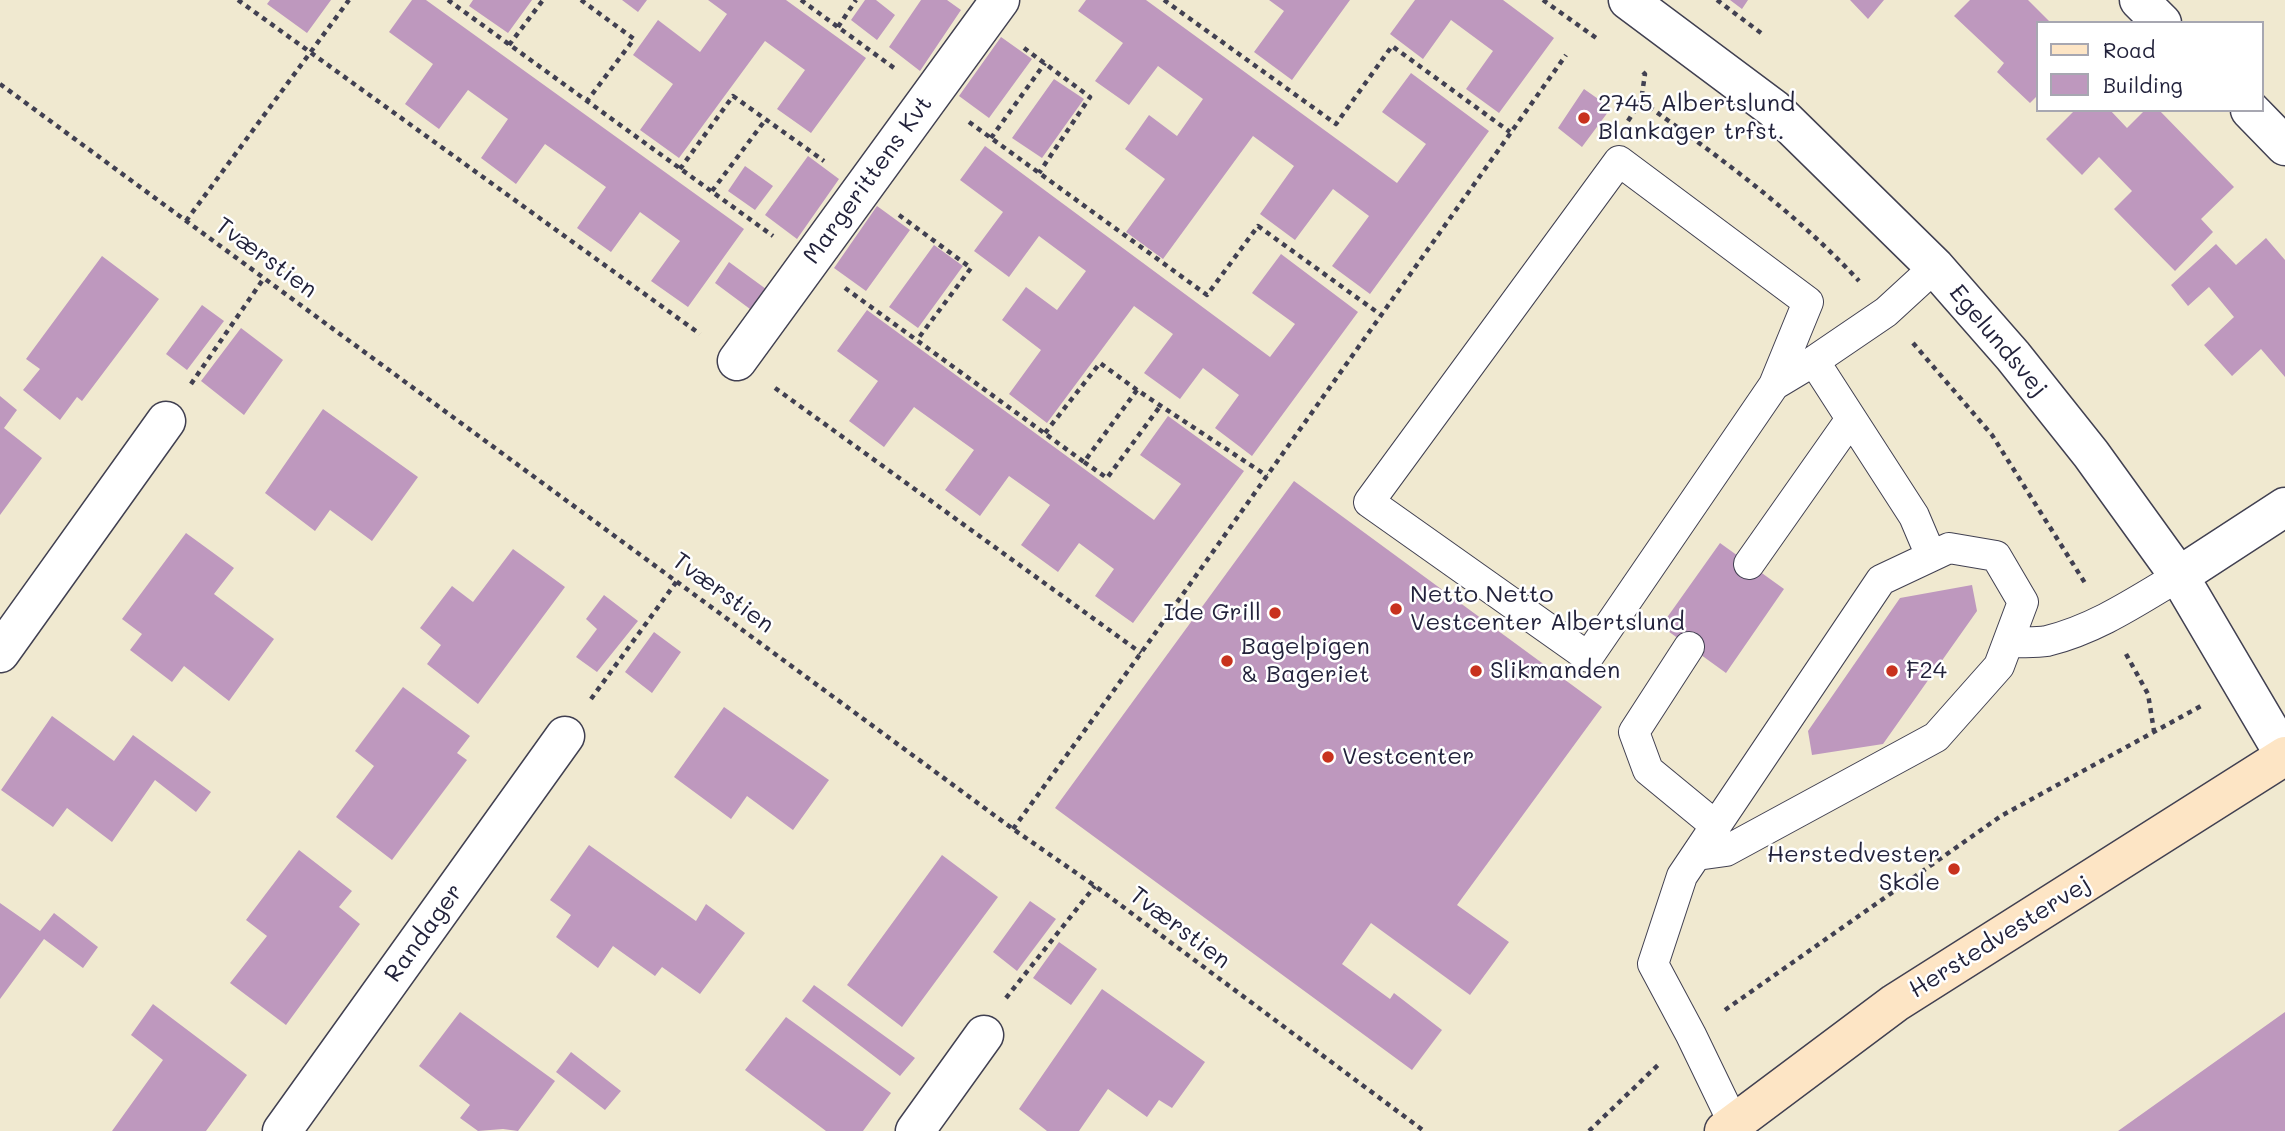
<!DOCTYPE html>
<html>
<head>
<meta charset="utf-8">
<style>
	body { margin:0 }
	#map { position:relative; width:2285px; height:1131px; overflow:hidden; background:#f0e9d0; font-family:Mali,sans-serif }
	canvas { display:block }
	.legend { position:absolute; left:2036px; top:21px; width:228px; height:91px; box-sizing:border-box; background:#fff; border:2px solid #a7a7b1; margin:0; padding:9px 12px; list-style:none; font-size:21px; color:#22223b }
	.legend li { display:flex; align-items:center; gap:14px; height:35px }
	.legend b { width:35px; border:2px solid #a7a7b1 }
</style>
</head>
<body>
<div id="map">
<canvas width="2285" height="1131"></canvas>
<ul class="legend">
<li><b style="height:9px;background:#fde5c5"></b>Road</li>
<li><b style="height:19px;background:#be98be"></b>Building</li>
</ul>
</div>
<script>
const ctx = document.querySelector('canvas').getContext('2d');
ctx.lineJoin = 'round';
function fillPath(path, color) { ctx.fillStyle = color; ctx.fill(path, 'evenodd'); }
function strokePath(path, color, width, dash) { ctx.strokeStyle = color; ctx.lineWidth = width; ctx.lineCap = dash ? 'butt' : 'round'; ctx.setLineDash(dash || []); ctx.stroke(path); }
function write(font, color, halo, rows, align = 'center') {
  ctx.font = font + ' Mali,sans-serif'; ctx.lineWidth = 5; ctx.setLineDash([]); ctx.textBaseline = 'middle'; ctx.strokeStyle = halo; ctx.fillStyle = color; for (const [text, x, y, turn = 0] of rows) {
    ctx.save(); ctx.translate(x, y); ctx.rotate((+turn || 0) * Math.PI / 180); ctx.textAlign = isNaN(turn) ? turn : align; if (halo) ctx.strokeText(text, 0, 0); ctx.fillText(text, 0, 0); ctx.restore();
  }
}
fillPath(new Path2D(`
	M 270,0 L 331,0 L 307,33 L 267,4 Z
	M 412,0 L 426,0 L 744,229 L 688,307 L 651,281 L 680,241 L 640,212 L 611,252 L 577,228 L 606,187 L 545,144 L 516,184 L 481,158 L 508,119 L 468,90 L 439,129 L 405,104 L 433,64 L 389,32 Z
	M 473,0 L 532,0 L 508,33 L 469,6 Z
	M 622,0 L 647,0 L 638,12 Z
	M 708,0 L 786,0 L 866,58 L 811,133 L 777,109 L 805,70 L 765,41 L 679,158 L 640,130 L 673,84 L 633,55 L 658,20 L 700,52 L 727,14 Z
	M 865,0 L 876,0 L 895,15 L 877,40 L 851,20 Z
	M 921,0 L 947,0 L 961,10 L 920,71 L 889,47 Z
	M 1086,0 L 1146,0 L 1397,183 L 1426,144 L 1382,112 L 1411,73 L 1489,131 L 1370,294 L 1332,266 L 1369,216 L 1333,189 L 1295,240 L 1260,214 L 1294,166 L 1253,136 L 1163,259 L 1126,232 L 1165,179 L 1125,149 L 1149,115 L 1177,136 L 1203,99 L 1158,66 L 1129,105 L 1095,81 L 1123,43 L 1078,11 Z
	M 1269,0 L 1350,0 L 1292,80 L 1254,52 L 1284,11 Z
	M 1415,0 L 1503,0 L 1554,38 L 1499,113 L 1466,89 L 1493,51 L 1451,20 L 1423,59 L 1390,34 Z
	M 1730,0 L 1748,0 L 1742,9 Z
	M 1850,0 L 1884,0 L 1868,19 Z
	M 1970,0 L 2028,0 L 2051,23 L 2038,23 L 2038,95 L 2030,103 L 1997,72 L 2004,63 L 1954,16 Z
	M 1001,37 L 1032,59 L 989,118 L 959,96 Z
	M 1054,79 L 1084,99 L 1042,158 L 1012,138 Z
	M 1584,89 L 1611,108 L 1582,147 L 1558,128 Z
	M 2075,110 L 2110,110 L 2127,128 L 2145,110 L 2159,110 L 2234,187 L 2201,219 L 2213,232 L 2175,271 L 2114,209 L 2132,191 L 2099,157 L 2082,175 L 2046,139 Z
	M 985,146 L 1270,357 L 1295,324 L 1252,293 L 1281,254 L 1358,312 L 1252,456 L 1215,428 L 1239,395 L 1203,368 L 1180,399 L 1144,373 L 1173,334 L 1134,306 L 1047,423 L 1009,394 L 1041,350 L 1002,320 L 1026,287 L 1057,310 L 1086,271 L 1039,236 L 1009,277 L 974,251 L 1003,212 L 960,180 Z
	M 808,156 L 839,179 L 797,239 L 765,215 Z
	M 745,166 L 773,186 L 755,210 L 728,191 Z
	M 877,206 L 910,230 L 866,291 L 834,268 Z
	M 2266,238 L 2285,260 L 2285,377 L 2261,349 L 2232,376 L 2204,345 L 2234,317 L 2209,287 L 2188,306 L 2171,285 L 2216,244 L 2236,265 Z
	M 934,245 L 963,266 L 918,328 L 889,307 Z
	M 102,256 L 159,299 L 82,401 L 77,397 L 60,420 L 23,390 L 40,369 L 26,359 Z
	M 729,262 L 766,289 L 750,309 L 715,283 Z
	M 202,305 L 224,321 L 187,370 L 166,354 Z
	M 867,310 L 1154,520 L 1181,484 L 1140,455 L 1168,416 L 1244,471 L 1133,623 L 1095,596 L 1114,569 L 1079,543 L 1058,572 L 1021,545 L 1050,505 L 1009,476 L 980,516 L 945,490 L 974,450 L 914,407 L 884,447 L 849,421 L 878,381 L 837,351 Z
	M 241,328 L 283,360 L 244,415 L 201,381 Z
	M 0,396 L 17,410 L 4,428 L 42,458 L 0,515 Z
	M 323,409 L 418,477 L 372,541 L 330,510 L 315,531 L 265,493 Z
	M 1294,481 L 1602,707 L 1457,905 L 1509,942 L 1470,995 L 1371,923 L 1342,964 L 1390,999 L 1394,993 L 1442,1030 L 1412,1070 L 1055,808 Z
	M 186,533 L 234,568 L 214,594 L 274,639 L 229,701 L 184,666 L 172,682 L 130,650 L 142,634 L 122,619 Z
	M 1720,543 L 1784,589 L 1726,673 L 1661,626 Z
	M 513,549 L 565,587 L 478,704 L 427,664 L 441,645 L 420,628 L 452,586 L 473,602 Z
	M 1972,585 L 1977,611 L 1883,744 L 1812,755 L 1808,731 L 1900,598 Z
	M 604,595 L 638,621 L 597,672 L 576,657 L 597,629 L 586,619 Z
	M 654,632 L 681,652 L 652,693 L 625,672 Z
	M 403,687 L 470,736 L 457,753 L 467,760 L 392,860 L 336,817 L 374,766 L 355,751 Z
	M 724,707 L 829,780 L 793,830 L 747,796 L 731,819 L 674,777 Z
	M 52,716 L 114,761 L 133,735 L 211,792 L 196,812 L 155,780 L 112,842 L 67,808 L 53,827 L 1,790 Z
	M 589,845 L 696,921 L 706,904 L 745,933 L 700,994 L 662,967 L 655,976 L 613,946 L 598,968 L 556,937 L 571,915 L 550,900 Z
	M 299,850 L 352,891 L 339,907 L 360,924 L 286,1025 L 230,983 L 267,936 L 246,920 Z
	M 942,855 L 998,897 L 902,1027 L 847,985 Z
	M 1030,901 L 1056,919 L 1017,971 L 993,952 Z
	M 0,903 L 40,931 L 54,913 L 98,947 L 83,968 L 44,939 L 0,999 Z
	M 1059,942 L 1097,969 L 1071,1005 L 1033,978 Z
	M 814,985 L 915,1058 L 900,1076 L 802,1001 Z
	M 1102,989 L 1205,1062 L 1172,1108 L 1159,1100 L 1147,1117 L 1108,1089 L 1079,1131 L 1047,1131 L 1019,1109 Z
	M 153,1004 L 247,1075 L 206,1131 L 112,1131 L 163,1060 L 131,1035 Z
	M 460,1012 L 555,1081 L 518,1131 L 503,1129 L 478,1131 L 460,1118 L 470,1105 L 419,1066 Z
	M 2285,1012 L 2285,1131 L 2118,1131 Z
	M 786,1017 L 891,1093 L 863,1131 L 826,1131 L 745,1070 Z
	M 571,1052 L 621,1091 L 605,1110 L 556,1072 Z`), '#be98be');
const lane = new Path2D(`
	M 1814,361 L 1914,516 L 1931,556
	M 1774,385 L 1808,302 L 1619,161 L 1369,502 L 1588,657 L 1774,385 L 1814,361 L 1886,312 L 1935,267
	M 1749,564 L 1851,419
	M 2009,642 C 2021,642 2035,643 2047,641 C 2096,629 2137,601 2179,576
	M 1689,647 L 1634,732 L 1648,770 L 1716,826
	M 1697,855 L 1726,851 L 1936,737 L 1999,666 L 2023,602 L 1996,556 L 1949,548 L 1881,580 L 1682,876 L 1653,964 L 1691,1035 L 1734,1124`);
const street = new Path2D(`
	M 1628,0 L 1774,109 L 1935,267 L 2013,356 L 2091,454 L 2179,576 L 2285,756
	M 2139,0 L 2162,23
	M 2250,110 L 2285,146
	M 737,361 L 1000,0
	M 2179,576 L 2285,507
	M 0,653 L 166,421
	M 282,1131 L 565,736
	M 915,1131 L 984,1035`);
const secondary = new Path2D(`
	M 1724,1131 L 1895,1003 L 2285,756`);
strokePath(lane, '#414051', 32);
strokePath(street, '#414051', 41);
strokePath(secondary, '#414051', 41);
strokePath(new Path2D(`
	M 238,0 L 700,334
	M 448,0 L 773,236
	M 581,0 L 634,39 L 587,101
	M 801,0 L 894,68
	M 1164,0 L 1336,124 L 1392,46 L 1510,132
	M 1543,0 L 1599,40
	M 1717,0 L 1765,36
	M 838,27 L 856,0
	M 509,45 L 543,0
	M 1024,48 L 1090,97 L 1039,173
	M 1643,72 L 1645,74 L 1641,101 C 1718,156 1795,212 1859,281
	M 0,84 L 1013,829 L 1095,886 L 1424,1131
	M 1628,121 L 1641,101
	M 969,122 L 1207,295 L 1258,226 L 1381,315
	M 991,138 L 1045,63
	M 680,169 L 733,96 L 824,161
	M 712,191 L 766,119
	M 899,215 L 971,268 L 917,340
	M 186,221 L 349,0
	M 845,288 L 1084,462 L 1137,390 L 1267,476
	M 1913,343 L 1992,435 L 2085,583
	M 191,384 L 264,278
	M 775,388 L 1141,653
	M 1045,433 L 1100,363 L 1137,390
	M 1084,462 L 1107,478 L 1161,405
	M 2126,654 L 2148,694 L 2154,731
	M 591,699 L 677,581
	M 1013,829 L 1141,653 L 1566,55
	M 1006,998 L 1095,886
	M 1725,1010 L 2001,816 L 2201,706
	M 1589,1131 L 1659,1064`), '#414051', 4.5, [5, 5]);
strokePath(lane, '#fff', 30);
strokePath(street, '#fff', 38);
strokePath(secondary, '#fde5c5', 38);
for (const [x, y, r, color] of [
	[1584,118,7,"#c8321e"],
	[1396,609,7,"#c8321e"],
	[1275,613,7,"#c8321e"],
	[1227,661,7,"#c8321e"],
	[1476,671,7,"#c8321e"],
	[1892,671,7,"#c8321e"],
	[1328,757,7,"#c8321e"],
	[1954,869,7,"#c8321e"]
]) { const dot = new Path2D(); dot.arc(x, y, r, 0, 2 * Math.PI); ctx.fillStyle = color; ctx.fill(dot); strokePath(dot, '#fff', 2.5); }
write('24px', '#22223b', '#fff', [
	["2745 Albertslund",1598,104],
	["Blankager trfst.",1598,132],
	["Netto Netto",1410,595],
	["Vestcenter Albertslund",1410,623],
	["Ide Grill",1261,613,"right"],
	["Bagelpigen",1241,647],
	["& Bageriet",1241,675],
	["Slikmanden",1490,671],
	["F24",1906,671],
	["Vestcenter",1342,757],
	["Herstedvester",1940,855,"right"],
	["Skole",1940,883,"right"]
], 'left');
write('24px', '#22223b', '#fff', [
	["Margerittens Kvt",868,180,-54],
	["Tværstien",266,258,36],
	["Egelundsvej",1998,341,50],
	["Tværstien",723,593,36],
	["Tværstien",1180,928,37],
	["Randager",424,933,-54],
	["Herstedvestervej",2000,937,-32]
]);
</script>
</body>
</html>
